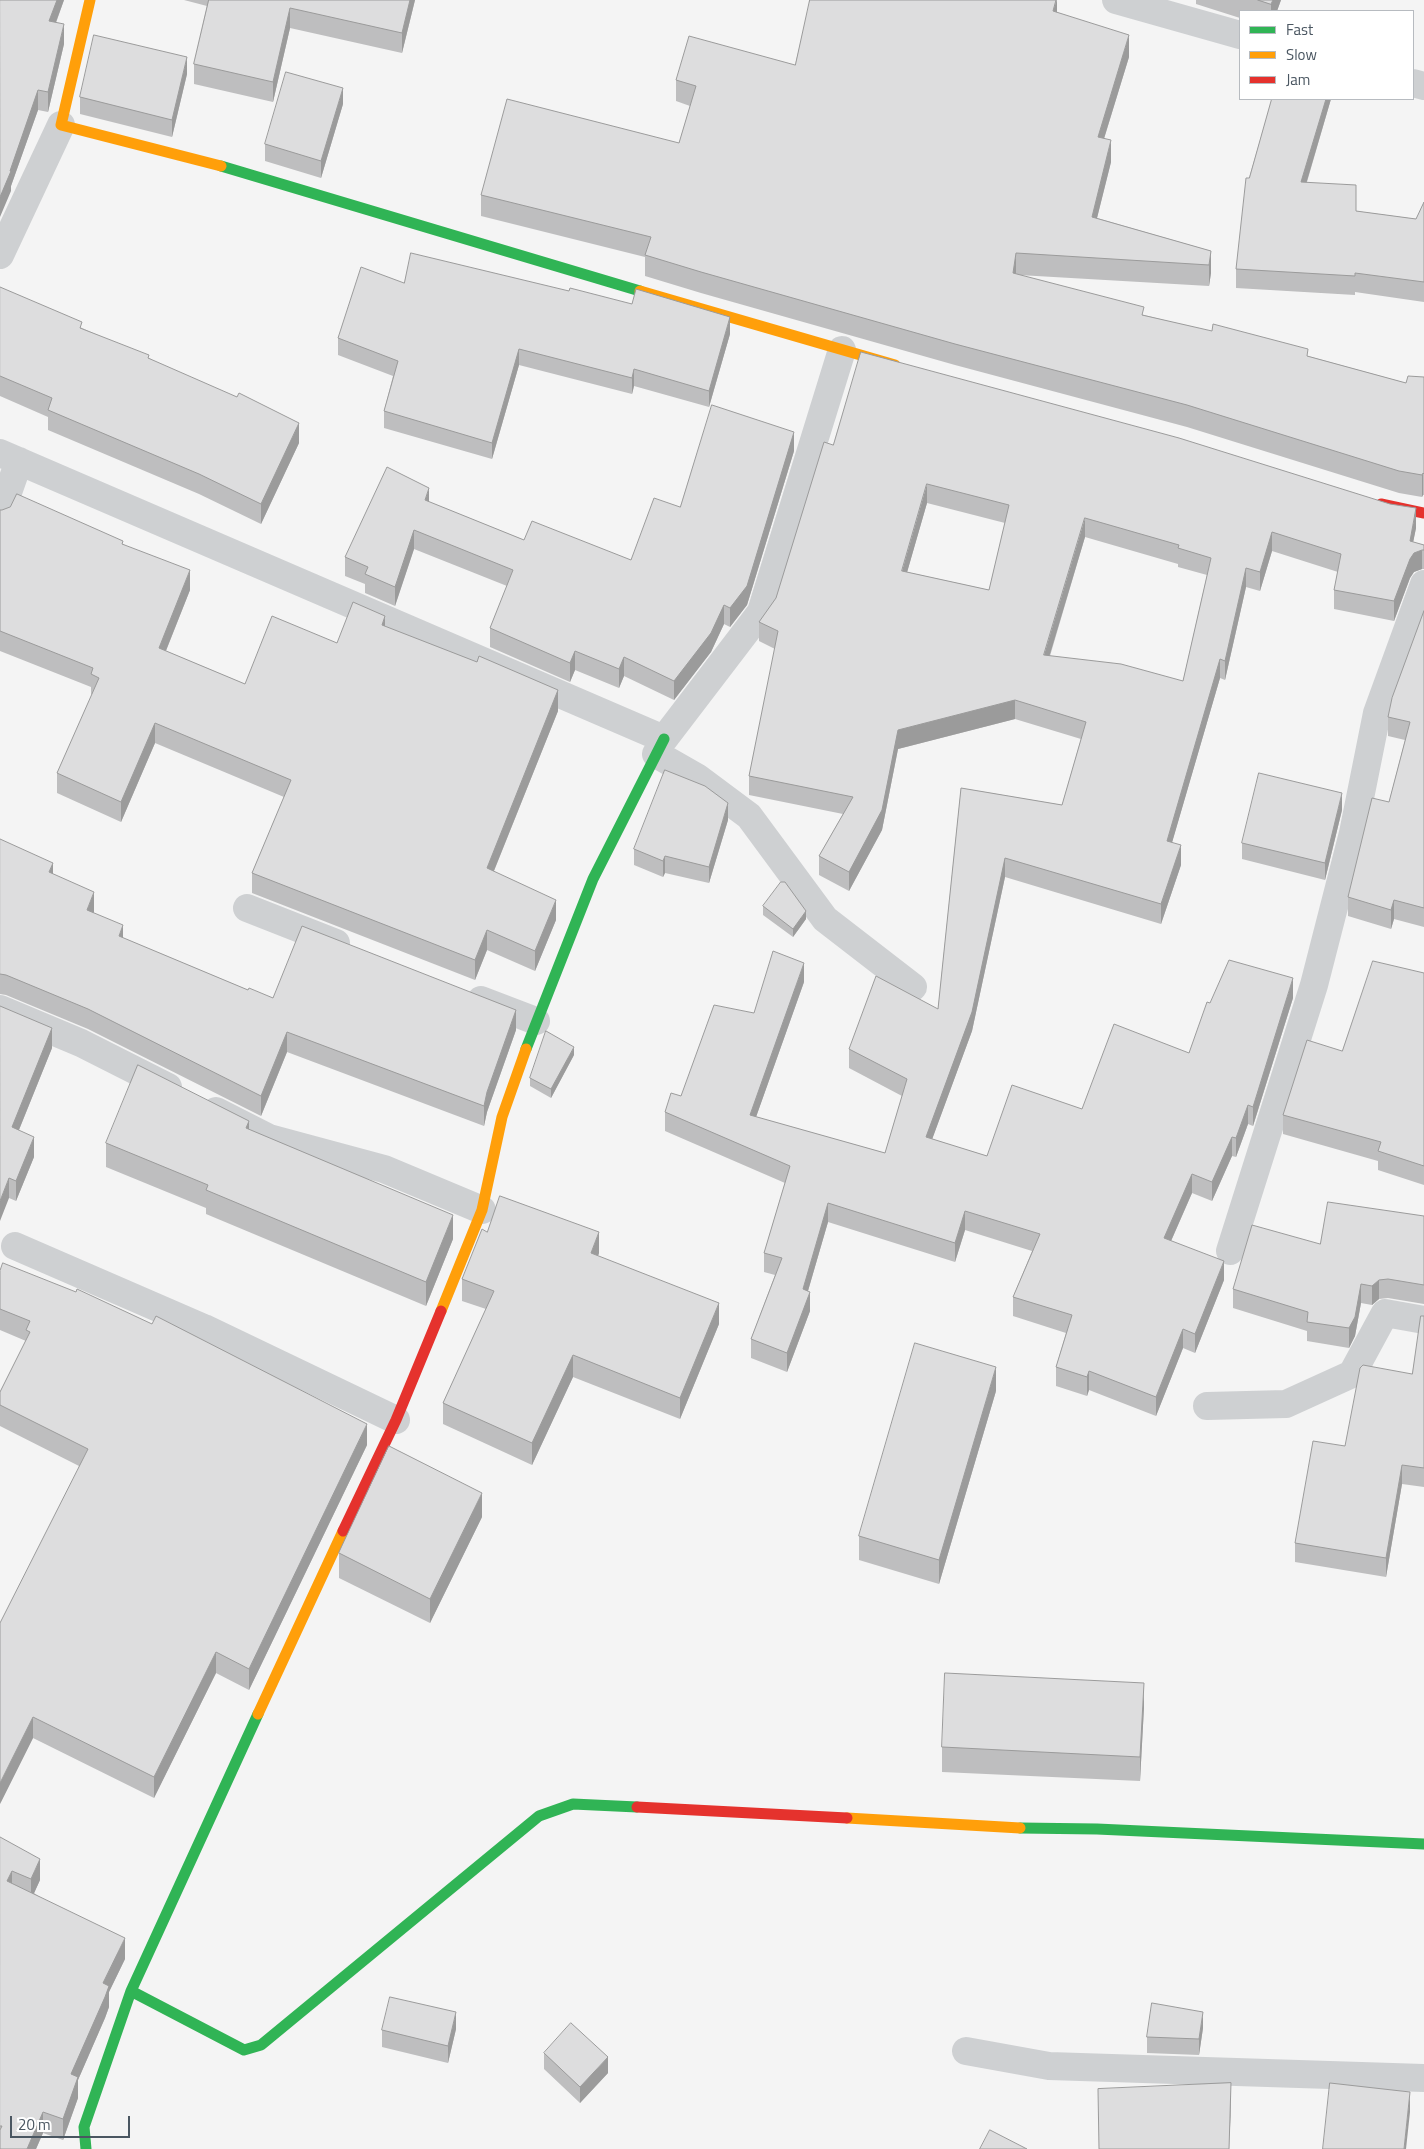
<!DOCTYPE html>
<html>
<head>
<meta charset="utf-8">
<style>
	body { margin:0 }
	#map { position:relative; width:1424px; height:2149px; overflow:hidden; background:#f4f4f4; font-family:"Titillium Web",sans-serif }
	canvas { display:block }
	.legend { position:absolute; left:1239px; top:10px; width:175px; height:90px; box-sizing:border-box; background:#fff; border:1px solid #b7bbc0; margin:0; padding:6px 9px; list-style:none; font-size:15px; color:#4a5661 }
	.legend li { display:flex; align-items:center; gap:10px; height:25px }
	.legend b { width:25px; border:1px solid #b7bbc0 }
	.scale { position:absolute; left:10px; top:2116px; width:120px; height:22px; box-sizing:border-box; border:2px solid #4a5661; border-top:0; padding-left:6px; font-size:15px; line-height:18px; white-space:nowrap; color:#4a5661; -webkit-text-stroke:4px #fff; paint-order:stroke }
</style>
</head>
<body>
<div id="map">
<canvas width="1424" height="2149"></canvas>
<ul class="legend">
<li><b style="height:6px;background:#30b455"></b>Fast</li>
<li><b style="height:6px;background:#ff9f0a"></b>Slow</li>
<li><b style="height:6px;background:#e5322d"></b>Jam</li>
</ul>
<div class="scale">20 m</div>
</div>
<script>
const ctx = document.querySelector('canvas').getContext('2d');
ctx.lineJoin = 'round';
function strokePath(path, color, width, dash) { ctx.strokeStyle = color; ctx.lineWidth = width; ctx.lineCap = dash ? 'butt' : 'round'; ctx.setLineDash(dash || []); ctx.stroke(path); }
function fillPath(path, color) { ctx.fillStyle = color; ctx.fill(path, 'evenodd'); }
strokePath(new Path2D(`
	M 1116,0 L 1240,35
	M 1413,83 L 1424,86
	M 0,255 L 61,125
	M 0,453 L 664,739 L 761,612 L 842,350
	M 0,515 L 19,461
	M 656,754 L 698,778 L 749,816 L 825,919 L 913,987
	M 247,908 L 336,943
	M 481,1000 L 536,1021
	M 0,1009 L 81,1043 L 168,1087
	M 216,1111 L 269,1138 L 384,1169 L 482,1210
	M 15,1246 L 204,1328 L 396,1420
	M 1230,1251 L 1314,985 L 1353,833 L 1377,713 L 1424,584
	M 1207,1406 L 1286,1404 L 1352,1374 L 1385,1313 L 1424,1320
	M 966,2051 L 1049,2066 L 1424,2078`), '#ced0d2', 28);
strokePath(new Path2D(`
	M 221,166 L 640,291
	M 526,1049 L 593,879 L 664,739
	M 1020,1828 L 1097,1829 L 1424,1844
	M 131,1991 L 244,2050 L 261,2045 L 539,1816 L 573,1804 L 637,1807
	M 86,2149 L 84,2127 L 131,1991 L 258,1714`), '#30b455', 11);
strokePath(new Path2D(`
	M 90,0 L 61,125 L 221,166
	M 640,291 L 895,365
	M 441,1311 L 482,1210 L 502,1117 L 526,1049
	M 258,1714 L 343,1531
	M 847,1818 L 1020,1828`), '#ff9f0a', 11);
strokePath(new Path2D(`
	M 1381,504 L 1424,513
	M 343,1531 L 396,1420 L 441,1311
	M 637,1807 L 847,1818`), '#e5322d', 11);
fillPath(new Path2D(`
	M 0,0 L 64,0 L 56,23 L 64,44 L 48,112 L 38,110 L 11,186 L 11,191 Z
	M 184,0 L 415,0 L 402,53 L 290,28 L 273,102 L 194,84 L 194,64 L 207,6 Z
	M 809,0 L 1057,0 L 1057,12 L 1129,57 L 1104,139 L 1111,162 L 1097,218 L 1211,251 L 1211,273 L 1209,286 L 1019,275 L 1144,315 L 1308,356 L 1406,383 L 1424,377 L 1424,495 L 1423,495 L 1422,497 L 1399,493 L 1187,427 L 955,365 L 701,293 L 645,276 L 645,257 L 481,216 L 481,195 L 679,143 L 690,106 L 676,101 L 676,80 L 795,65 L 810,3 L 809,2 Z
	M 1196,0 L 1281,0 L 1277,11 L 1240,11 L 1240,18 L 1196,4 Z
	M 187,74 L 172,137 L 80,114 L 80,97 Z
	M 1272,99 L 1331,99 L 1307,182 L 1356,211 L 1416,219 L 1424,202 L 1424,302 L 1355,292 L 1355,295 L 1236,288 L 1236,269 L 1249,178 Z
	M 343,104 L 321,178 L 265,161 L 265,144 Z
	M 404,283 L 730,334 L 709,407 L 634,386 L 632,394 L 519,365 L 492,459 L 384,428 L 384,411 L 393,376 L 338,355 L 338,338 Z
	M 0,287 L 82,328 L 149,358 L 299,443 L 261,524 L 199,494 L 48,430 L 48,417 L 0,396 Z
	M 833,445 L 1416,528 L 1413,542 L 1424,545 L 1424,569 L 1422,569 L 1414,572 L 1410,578 L 1394,621 L 1334,609 L 1334,590 L 1338,572 L 1272,551 L 1260,591 L 1246,587 L 1225,680 L 1220,678 L 1172,842 L 1181,865 L 1161,924 L 1005,877 L 972,1031 L 932,1139 L 987,1156 L 1082,1109 L 1189,1053 L 1210,1003 L 1293,998 L 1253,1126 L 1248,1124 L 1236,1157 L 1232,1156 L 1212,1201 L 1192,1193 L 1171,1241 L 1224,1280 L 1195,1353 L 1183,1348 L 1156,1416 L 1089,1390 L 1087,1396 L 1056,1386 L 1056,1367 L 1066,1333 L 1013,1316 L 1013,1297 L 1032,1251 L 965,1230 L 955,1262 L 828,1222 L 808,1291 L 810,1311 L 787,1372 L 751,1358 L 751,1339 L 775,1275 L 764,1272 L 764,1253 L 785,1183 L 665,1131 L 665,1112 L 681,1096 L 754,1013 L 804,982 L 756,1117 L 885,1153 L 902,1096 L 849,1068 L 849,1049 L 938,1009 L 961,788 L 1062,805 L 1081,739 L 1015,719 L 898,749 L 882,830 L 849,891 L 819,875 L 819,856 L 843,814 L 749,795 L 749,776 L 775,649 L 759,641 L 759,622 L 776,598 ZM 927,503 L 1005,523 L 989,590 L 907,572 ZM 1085,537 L 1178,564 L 1178,567 L 1207,575 L 1183,681 L 1050,656 Z
	M 794,451 L 747,605 L 730,627 L 724,624 L 711,652 L 674,700 L 624,676 L 619,688 L 575,670 L 570,682 L 490,647 L 490,628 L 507,586 L 414,549 L 395,606 L 365,593 L 365,584 L 345,576 L 345,557 L 429,502 L 524,540 L 631,560 L 680,507 Z
	M 0,510 L 123,544 L 190,590 L 166,651 L 245,684 L 337,643 L 385,627 L 558,711 L 494,871 L 556,920 L 535,971 L 487,950 L 475,980 L 252,893 L 252,873 L 284,797 L 155,743 L 121,822 L 57,793 L 57,773 L 92,695 L 91,694 L 91,687 L 0,651 Z
	M 1424,611 L 1424,927 L 1394,919 L 1391,929 L 1348,916 L 1348,897 L 1389,802 L 1405,740 L 1388,736 L 1388,717 Z
	M 1342,810 L 1325,880 L 1242,859 L 1242,843 Z
	M 728,820 L 709,883 L 665,873 L 663,877 L 634,865 L 634,849 Z
	M 0,839 L 53,874 L 94,912 L 94,913 L 123,938 L 248,990 L 273,998 L 516,1030 L 487,1112 L 484,1126 L 287,1052 L 261,1116 L 88,1029 L 6,995 L 0,994 Z
	M 763,906 L 806,919 L 793,937 L 763,915 Z
	M 1424,973 L 1424,1185 L 1378,1170 L 1378,1161 L 1283,1134 L 1283,1115 L 1342,1051 Z
	M 0,1006 L 52,1048 L 19,1130 L 34,1157 L 16,1201 L 9,1198 Z
	M 574,1055 L 551,1098 L 530,1086 L 530,1078 Z
	M 249,1130 L 453,1239 L 426,1306 L 206,1214 L 206,1208 L 106,1167 L 106,1143 Z
	M 1424,1216 L 1424,1304 L 1388,1298 L 1379,1299 L 1372,1305 L 1361,1303 L 1355,1336 L 1349,1348 L 1307,1341 L 1307,1331 L 1233,1308 L 1233,1289 L 1320,1244 Z
	M 487,1232 L 599,1253 L 598,1256 L 719,1324 L 680,1419 L 573,1377 L 532,1465 L 443,1424 L 443,1403 L 486,1309 L 462,1301 L 462,1279 Z
	M 0,1271 L 367,1445 L 249,1690 L 216,1673 L 154,1798 L 33,1738 L 0,1804 L 79,1466 L 0,1426 L 0,1392 L 26,1341 L 0,1330 Z
	M 1424,1316 L 1424,1487 L 1402,1484 L 1386,1577 L 1295,1562 L 1295,1543 L 1345,1446 L 1412,1374 Z
	M 996,1391 L 939,1584 L 859,1560 L 859,1536 Z
	M 482,1517 L 430,1623 L 339,1578 L 339,1553 Z
	M 1144,1707 L 1140,1781 L 942,1772 L 942,1747 Z
	M 0,1837 L 40,1880 L 34,1893 L 125,1959 L 109,1992 L 109,2007 L 105,2018 L 78,2080 L 78,2098 L 63,2140 L 43,2133 L 36,2149 L 0,2149 Z
	M 1203,2028 L 1199,2055 L 1147,2053 L 1147,2037 Z
	M 456,2029 L 448,2063 L 382,2047 L 382,2030 Z
	M 544,2053 L 608,2073 L 580,2103 L 544,2069 Z`), '#bebebf');
fillPath(new Path2D(`
	M 57,0 L 64,0 L 49,41 L 49,21 Z
	M 410,0 L 415,0 L 402,53 L 402,33 Z
	M 1057,0 L 1057,21 L 1053,11 Z
	M 1273,0 L 1281,0 L 1277,11 L 1271,11 L 1271,4 Z
	M 290,8 L 290,28 L 273,102 L 273,82 Z
	M 64,24 L 64,44 L 48,112 L 48,92 Z
	M 1129,35 L 1129,57 L 1098,158 L 1098,137 Z
	M 187,57 L 187,74 L 172,137 L 172,120 Z
	M 343,88 L 343,104 L 321,178 L 321,161 Z
	M 38,90 L 38,110 L 11,186 L 11,191 L 0,217 L 0,197 Z
	M 1326,99 L 1331,99 L 1301,201 L 1301,182 Z
	M 1111,140 L 1111,162 L 1092,238 L 1092,217 Z
	M 1211,251 L 1211,273 L 1209,286 L 1209,265 Z
	M 1016,253 L 1016,275 L 1013,273 Z
	M 730,317 L 730,334 L 709,407 L 709,391 Z
	M 519,349 L 519,365 L 492,459 L 492,443 Z
	M 634,369 L 634,386 L 632,394 L 632,378 Z
	M 299,423 L 299,443 L 261,524 L 261,504 Z
	M 794,432 L 794,451 L 747,605 L 730,627 L 730,608 Z
	M 1423,473 L 1423,495 L 1422,497 L 1422,475 Z
	M 927,484 L 927,503 L 902,590 L 902,571 Z
	M 429,488 L 429,507 L 425,500 Z
	M 1416,508 L 1416,528 L 1410,558 L 1414,553 L 1422,550 L 1422,569 L 1414,572 L 1410,578 L 1394,621 L 1394,601 L 1410,541 Z
	M 1085,518 L 1085,537 L 1044,674 L 1044,655 Z
	M 414,530 L 414,549 L 395,606 L 395,587 Z
	M 1272,532 L 1272,551 L 1260,591 L 1260,572 Z
	M 1246,568 L 1246,587 L 1225,680 L 1225,661 Z
	M 190,570 L 190,590 L 159,668 L 159,648 Z
	M 724,605 L 724,624 L 711,652 L 674,700 L 674,681 Z
	M 385,616 L 385,636 L 382,625 Z
	M 575,651 L 575,670 L 570,682 L 570,663 Z
	M 624,657 L 624,676 L 619,688 L 619,669 Z
	M 1220,659 L 1220,678 L 1167,860 L 1167,841 Z
	M 558,690 L 558,711 L 487,888 L 487,868 Z
	M 1015,700 L 1015,719 L 898,749 L 882,830 L 849,891 L 849,872 L 898,730 Z
	M 155,723 L 155,743 L 121,822 L 121,802 Z
	M 1342,793 L 1342,810 L 1325,880 L 1325,863 Z
	M 728,803 L 728,820 L 709,883 L 709,867 Z
	M 1181,845 L 1181,865 L 1161,924 L 1161,904 Z
	M 665,856 L 665,873 L 663,877 L 663,861 Z
	M 1005,858 L 1005,877 L 972,1031 L 926,1156 L 926,1137 Z
	M 53,863 L 53,883 L 49,872 Z
	M 94,892 L 94,912 L 87,930 L 87,910 Z
	M 556,900 L 556,920 L 535,971 L 535,951 Z
	M 1394,900 L 1394,919 L 1391,929 L 1391,910 Z
	M 806,911 L 806,919 L 793,937 L 793,929 Z
	M 123,925 L 123,945 L 119,936 Z
	M 487,930 L 487,950 L 475,980 L 475,960 Z
	M 804,963 L 804,982 L 750,1134 L 750,1115 Z
	M 1293,978 L 1293,998 L 1253,1126 L 1253,1107 Z
	M 516,1010 L 516,1030 L 487,1112 L 484,1126 L 484,1106 L 487,1092 Z
	M 52,1028 L 52,1048 L 12,1147 L 12,1127 Z
	M 287,1032 L 287,1052 L 261,1116 L 261,1096 Z
	M 574,1047 L 574,1055 L 551,1098 L 551,1089 Z
	M 1248,1105 L 1248,1124 L 1236,1157 L 1236,1138 Z
	M 249,1121 L 249,1145 L 246,1128 Z
	M 34,1137 L 34,1157 L 16,1201 L 16,1181 Z
	M 1232,1137 L 1232,1156 L 1212,1201 L 1212,1182 Z
	M 1192,1174 L 1192,1193 L 1164,1257 L 1164,1238 Z
	M 9,1178 L 9,1198 L 0,1221 L 0,1201 Z
	M 828,1203 L 828,1222 L 803,1308 L 803,1289 Z
	M 965,1211 L 965,1230 L 955,1262 L 955,1243 Z
	M 453,1215 L 453,1239 L 426,1306 L 426,1282 Z
	M 599,1232 L 599,1253 L 591,1275 L 591,1253 Z
	M 1224,1261 L 1224,1280 L 1195,1353 L 1195,1334 Z
	M 1379,1280 L 1379,1299 L 1372,1305 L 1372,1286 Z
	M 1361,1284 L 1361,1303 L 1355,1336 L 1349,1348 L 1349,1328 Z
	M 810,1292 L 810,1311 L 787,1372 L 787,1353 Z
	M 719,1303 L 719,1324 L 680,1419 L 680,1398 Z
	M 1183,1329 L 1183,1348 L 1156,1416 L 1156,1397 Z
	M 573,1355 L 573,1377 L 532,1465 L 532,1443 Z
	M 996,1367 L 996,1391 L 939,1584 L 939,1560 Z
	M 1089,1371 L 1089,1390 L 1087,1396 L 1087,1377 Z
	M 367,1424 L 367,1445 L 249,1690 L 249,1669 Z
	M 1402,1465 L 1402,1484 L 1386,1577 L 1386,1558 Z
	M 482,1493 L 482,1517 L 430,1623 L 430,1599 Z
	M 216,1652 L 216,1673 L 154,1798 L 154,1777 Z
	M 1144,1683 L 1144,1707 L 1140,1781 L 1140,1757 Z
	M 33,1717 L 33,1738 L 0,1804 L 0,1783 Z
	M 40,1859 L 40,1880 L 31,1900 L 31,1879 Z
	M 12,1871 L 12,1892 L 7,1881 Z
	M 125,1938 L 125,1959 L 109,1992 L 109,2007 L 105,2018 L 78,2080 L 78,2098 L 63,2140 L 63,2119 L 71,2074 L 103,1983 Z
	M 456,2012 L 456,2029 L 448,2063 L 448,2046 Z
	M 1203,2012 L 1203,2028 L 1199,2055 L 1199,2039 Z
	M 608,2057 L 608,2073 L 580,2103 L 580,2087 Z
	M 1231,2083 L 1231,2107 L 1229,2149 Z
	M 1410,2092 L 1410,2112 L 1406,2149 L 1404,2149 Z
	M 43,2112 L 43,2133 L 36,2149 L 27,2149 Z`), '#9b9b9b');
const building = new Path2D(`
	M 0,0 L 57,0 L 49,21 L 64,24 L 48,92 L 38,90 L 10,171 L 11,171 L 0,197 Z
	M 209,0 L 410,0 L 402,33 L 290,8 L 273,82 L 194,64 Z
	M 810,0 L 1056,0 L 1053,11 L 1129,35 L 1098,137 L 1111,140 L 1092,217 L 1211,251 L 1209,265 L 1016,253 L 1013,273 L 1144,307 L 1142,315 L 1212,331 L 1213,324 L 1308,349 L 1307,356 L 1406,383 L 1408,376 L 1424,377 L 1424,474 L 1423,473 L 1422,475 L 1399,471 L 1187,405 L 955,344 L 701,272 L 645,255 L 651,237 L 481,195 L 507,99 L 679,143 L 696,86 L 676,80 L 689,36 L 795,65 Z
	M 1258,0 L 1273,0 L 1271,4 Z
	M 94,35 L 187,57 L 172,120 L 80,97 Z
	M 286,72 L 343,88 L 321,161 L 265,144 Z
	M 1272,99 L 1326,99 L 1301,182 L 1356,185 L 1356,211 L 1416,219 L 1424,202 L 1424,282 L 1355,273 L 1355,276 L 1236,269 L 1246,178 L 1249,178 Z
	M 411,253 L 569,291 L 570,288 L 632,304 L 636,289 L 730,317 L 709,391 L 634,369 L 632,378 L 519,349 L 492,443 L 384,411 L 398,361 L 338,338 L 361,267 L 404,283 Z
	M 0,287 L 82,322 L 80,328 L 149,355 L 148,358 L 237,397 L 239,393 L 299,423 L 261,504 L 199,474 L 48,410 L 52,398 L 0,376 Z
	M 861,352 L 1179,438 L 1390,504 L 1416,508 L 1410,541 L 1424,545 L 1424,550 L 1422,550 L 1414,553 L 1410,559 L 1394,601 L 1334,590 L 1341,554 L 1272,532 L 1260,572 L 1246,568 L 1225,661 L 1220,659 L 1167,841 L 1181,845 L 1161,904 L 1005,858 L 972,1012 L 926,1137 L 987,1156 L 1012,1085 L 1082,1109 L 1114,1024 L 1189,1053 L 1207,1002 L 1210,1003 L 1229,960 L 1293,978 L 1253,1107 L 1248,1105 L 1236,1138 L 1232,1137 L 1212,1182 L 1192,1174 L 1164,1238 L 1224,1261 L 1195,1334 L 1183,1329 L 1156,1397 L 1089,1371 L 1087,1377 L 1056,1367 L 1072,1315 L 1013,1297 L 1040,1234 L 965,1211 L 955,1243 L 828,1203 L 803,1289 L 810,1292 L 787,1353 L 751,1339 L 782,1258 L 764,1253 L 790,1166 L 665,1112 L 671,1093 L 681,1096 L 714,1005 L 754,1013 L 773,951 L 804,963 L 750,1115 L 885,1153 L 907,1079 L 849,1049 L 876,976 L 938,1009 L 961,788 L 1062,805 L 1086,722 L 1015,700 L 898,730 L 882,810 L 849,872 L 819,856 L 853,797 L 749,776 L 778,631 L 759,622 L 776,598 L 824,442 L 833,445 ZM 927,484 L 1009,505 L 989,590 L 902,571 ZM 1085,518 L 1179,545 L 1178,548 L 1211,558 L 1183,681 L 1121,664 L 1044,655 Z
	M 712,405 L 794,432 L 747,586 L 730,608 L 724,605 L 711,633 L 674,681 L 624,657 L 619,669 L 575,651 L 570,663 L 490,628 L 513,570 L 414,530 L 395,587 L 365,574 L 368,567 L 345,557 L 387,467 L 429,488 L 425,500 L 524,540 L 532,521 L 631,560 L 654,498 L 680,507 Z
	M 17,494 L 123,541 L 122,544 L 190,570 L 159,648 L 245,684 L 272,616 L 337,643 L 353,602 L 385,616 L 382,625 L 477,662 L 479,656 L 558,690 L 487,868 L 556,900 L 535,951 L 487,930 L 475,960 L 252,873 L 291,780 L 155,723 L 121,802 L 57,773 L 99,678 L 91,674 L 93,668 L 0,631 L 0,510 L 2,510 L 10,507 Z
	M 1424,611 L 1424,908 L 1394,900 L 1391,910 L 1348,897 L 1372,798 L 1389,802 L 1410,722 L 1388,717 L 1392,698 Z
	M 665,770 L 705,786 L 728,803 L 709,867 L 665,856 L 663,861 L 634,849 Z
	M 1259,773 L 1342,793 L 1325,863 L 1242,843 Z
	M 0,839 L 53,863 L 49,872 L 94,892 L 87,910 L 123,925 L 119,936 L 248,990 L 249,988 L 273,998 L 302,926 L 516,1010 L 487,1092 L 484,1106 L 287,1032 L 261,1096 L 88,1009 L 6,975 L 0,974 Z
	M 781,882 L 785,882 L 806,911 L 793,929 L 763,906 Z
	M 1373,961 L 1424,973 L 1424,1166 L 1378,1151 L 1381,1142 L 1283,1115 L 1307,1040 L 1342,1051 Z
	M 0,1006 L 52,1028 L 12,1127 L 34,1137 L 16,1181 L 9,1178 L 0,1201 Z
	M 546,1031 L 574,1047 L 551,1089 L 530,1078 Z
	M 138,1065 L 249,1121 L 246,1128 L 453,1215 L 426,1282 L 206,1190 L 208,1185 L 106,1143 Z
	M 500,1196 L 599,1232 L 591,1253 L 719,1303 L 680,1398 L 573,1355 L 532,1443 L 443,1403 L 494,1291 L 462,1279 L 482,1229 L 487,1232 Z
	M 1328,1202 L 1424,1216 L 1424,1285 L 1388,1279 L 1379,1280 L 1372,1286 L 1361,1284 L 1355,1317 L 1349,1328 L 1307,1322 L 1308,1312 L 1233,1289 L 1252,1225 L 1320,1244 Z
	M 3,1263 L 76,1292 L 77,1289 L 152,1324 L 156,1316 L 367,1424 L 249,1669 L 216,1652 L 154,1777 L 33,1717 L 0,1783 L 0,1623 L 88,1449 L 0,1405 L 0,1392 L 30,1332 L 26,1330 L 30,1321 L 0,1309 L 0,1271 Z
	M 1421,1316 L 1424,1316 L 1424,1468 L 1402,1465 L 1386,1558 L 1295,1543 L 1313,1441 L 1345,1446 L 1360,1368 L 1363,1365 L 1412,1374 Z
	M 915,1343 L 996,1367 L 939,1560 L 859,1536 Z
	M 389,1446 L 482,1493 L 430,1599 L 339,1553 Z
	M 945,1673 L 1144,1683 L 1140,1757 L 942,1747 Z
	M 0,1837 L 40,1859 L 31,1879 L 12,1871 L 7,1881 L 125,1938 L 103,1983 L 109,1986 L 105,1997 L 71,2074 L 78,2077 L 63,2119 L 43,2112 L 27,2149 L 0,2149 L 0,2130 L 2,2126 L 0,2126 Z
	M 390,1997 L 456,2012 L 448,2046 L 382,2030 Z
	M 1152,2003 L 1203,2012 L 1199,2039 L 1147,2037 Z
	M 571,2023 L 608,2057 L 580,2087 L 544,2053 Z
	M 1231,2083 L 1229,2149 L 1099,2149 L 1098,2089 Z
	M 1330,2083 L 1410,2092 L 1404,2149 L 1323,2149 Z
	M 990,2130 L 1027,2149 L 980,2149 Z`);
fillPath(building, '#ddddde');
strokePath(building, '#9b9b9b', 1);
</script>
</body>
</html>
